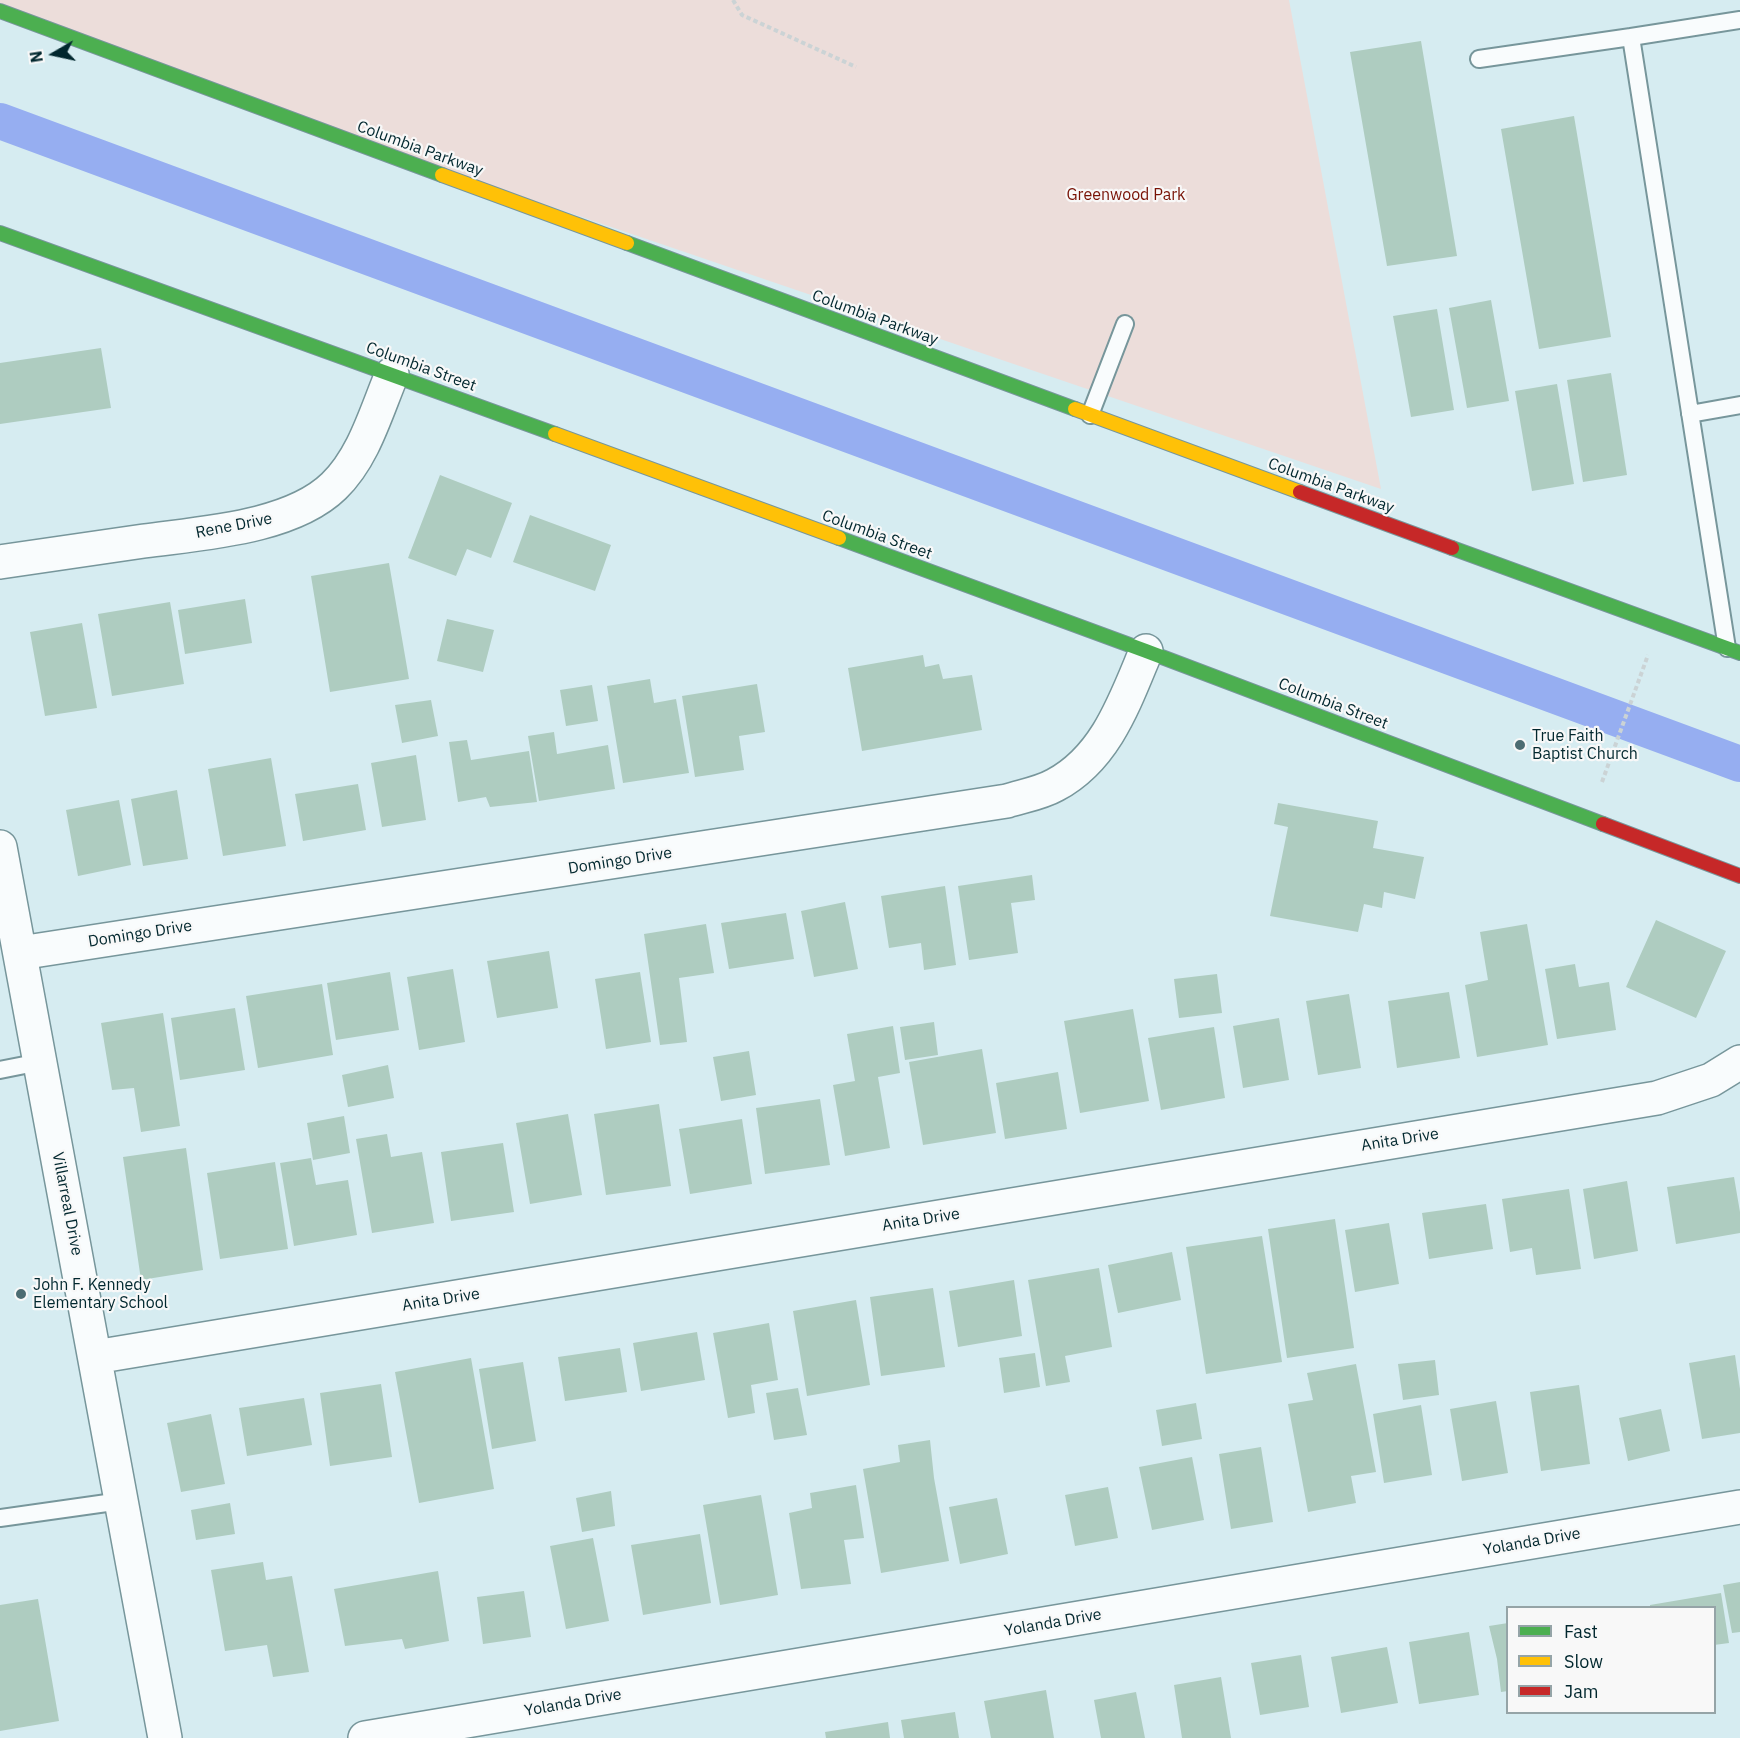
<!DOCTYPE html>
<html>
<head>
<meta charset="utf-8">
<style>
	body { margin:0 }
	#map { position:relative; width:1740px; height:1738px; overflow:hidden; background:#d6ecf1; font-family:"IBM Plex Sans",sans-serif }
	canvas { display:block }
	.legend { position:absolute; left:1506px; top:1606px; width:210px; height:108px; box-sizing:border-box; background:#f8f8f8; border:2px solid #95a4a7; margin:0; padding:8px 10px; list-style:none; font-size:18px; color:#01272e }
	.legend li { display:flex; align-items:center; gap:12px; height:30px }
	.legend b { width:30px; border:2px solid #95a4a7 }
	.north { position:absolute; left:24px; top:24px; width:60px; height:60px; -webkit-text-stroke:4px #f8f8f8; paint-order:stroke; rotate:261deg; font-size:16px; font-weight:700; line-height:24px; text-align:center; color:#01272e }
	.north::after { content:''; display:block; margin:auto; width:21px; height:27px; background:#01272e; clip-path:polygon(50% 0,100% 100%,50% 72%,0 100%) }
</style>
</head>
<body>
<div id="map">
<canvas width="1740" height="1738"></canvas>
<ul class="legend">
<li><b style="height:8px;background:#4caf50"></b>Fast</li>
<li><b style="height:8px;background:#ffc107"></b>Slow</li>
<li><b style="height:8px;background:#c62828"></b>Jam</li>
</ul>
<div class="north">N</div>
</div>
<script>
const ctx = document.querySelector('canvas').getContext('2d');
ctx.lineJoin = 'round';
function fillPath(path, color) { ctx.fillStyle = color; ctx.fill(path, 'evenodd'); }
function strokePath(path, color, width, dash) { ctx.strokeStyle = color; ctx.lineWidth = width; ctx.lineCap = dash ? 'butt' : 'round'; ctx.setLineDash(dash || []); ctx.stroke(path); }
function write(font, color, halo, rows, align = 'center') {
  ctx.font = font + ' "IBM Plex Sans",sans-serif'; ctx.lineWidth = 4.5; ctx.setLineDash([]); ctx.textBaseline = 'middle'; ctx.strokeStyle = halo; ctx.fillStyle = color; for (const [text, x, y, turn = 0] of rows) {
    ctx.save(); ctx.translate(x, y); ctx.rotate((+turn || 0) * Math.PI / 180); ctx.textAlign = isNaN(turn) ? turn : align; if (halo) ctx.strokeText(text, 0, 0); ctx.fillText(text, 0, 0); ctx.restore();
  }
}
fillPath(new Path2D(`
	M 0,0 L 1289,0 L 1381,489 L 0,19 Z`), '#ecddda');
strokePath(new Path2D(`
	M 0,121 L 1740,764`), '#96aef1', 36);
fillPath(new Path2D(`
	M 1421,41 L 1457,256 L 1387,266 L 1350,52 Z
	M 1574,116 L 1611,337 L 1539,349 L 1501,129 Z
	M 1491,300 L 1509,401 L 1467,408 L 1449,308 Z
	M 1437,309 L 1454,410 L 1411,417 L 1393,316 Z
	M 101,348 L 111,408 L 0,424 L 0,363 Z
	M 1611,373 L 1627,475 L 1583,482 L 1567,380 Z
	M 1557,384 L 1574,484 L 1532,491 L 1515,391 Z
	M 440,475 L 512,503 L 491,558 L 467,549 L 456,576 L 408,558 Z
	M 530,515 L 611,545 L 595,591 L 513,562 Z
	M 389,563 L 409,679 L 330,692 L 311,576 Z
	M 245,599 L 252,643 L 185,654 L 178,610 Z
	M 170,602 L 184,684 L 112,696 L 98,614 Z
	M 447,619 L 494,630 L 483,672 L 437,661 Z
	M 82,623 L 97,708 L 45,716 L 30,632 Z
	M 923,655 L 925,667 L 939,664 L 943,679 L 972,675 L 982,730 L 862,751 L 848,668 Z
	M 650,679 L 654,703 L 676,699 L 689,773 L 623,783 L 607,686 Z
	M 757,684 L 765,732 L 739,736 L 744,770 L 695,777 L 682,696 Z
	M 592,685 L 598,721 L 566,726 L 560,690 Z
	M 431,700 L 438,736 L 402,743 L 395,705 Z
	M 554,732 L 557,754 L 608,745 L 615,789 L 539,801 L 528,736 Z
	M 467,740 L 471,760 L 529,751 L 537,802 L 490,807 L 486,797 L 458,802 L 449,742 Z
	M 416,755 L 426,820 L 382,827 L 371,763 Z
	M 271,758 L 286,846 L 223,856 L 208,769 Z
	M 358,784 L 366,830 L 303,841 L 295,794 Z
	M 177,790 L 188,859 L 143,866 L 131,799 Z
	M 119,800 L 131,865 L 78,876 L 66,810 Z
	M 1278,803 L 1378,821 L 1373,848 L 1424,857 L 1415,899 L 1384,892 L 1382,908 L 1364,904 L 1358,932 L 1270,916 L 1288,827 L 1274,824 Z
	M 1032,875 L 1035,900 L 1011,903 L 1018,953 L 969,960 L 958,886 Z
	M 945,886 L 956,965 L 924,970 L 921,943 L 889,948 L 881,896 Z
	M 845,902 L 858,969 L 814,977 L 801,911 Z
	M 786,913 L 794,959 L 729,969 L 721,923 Z
	M 1656,920 L 1726,951 L 1696,1018 L 1626,987 Z
	M 706,924 L 714,973 L 679,978 L 687,1042 L 660,1045 L 644,934 Z
	M 1527,924 L 1548,1045 L 1477,1057 L 1465,985 L 1488,980 L 1480,932 Z
	M 549,951 L 558,1008 L 497,1018 L 487,961 Z
	M 1575,964 L 1579,987 L 1609,982 L 1616,1030 L 1557,1039 L 1545,969 Z
	M 453,969 L 465,1042 L 419,1050 L 407,977 Z
	M 390,972 L 399,1030 L 336,1040 L 327,983 Z
	M 640,972 L 651,1042 L 606,1049 L 595,979 Z
	M 1217,974 L 1222,1013 L 1179,1018 L 1174,979 Z
	M 322,984 L 333,1055 L 258,1068 L 246,996 Z
	M 1449,992 L 1460,1058 L 1397,1068 L 1388,1001 Z
	M 1349,994 L 1361,1068 L 1318,1075 L 1306,1001 Z
	M 235,1008 L 245,1070 L 180,1080 L 171,1018 Z
	M 1133,1009 L 1149,1101 L 1080,1113 L 1064,1021 Z
	M 163,1013 L 180,1126 L 141,1132 L 134,1088 L 112,1090 L 101,1023 Z
	M 1279,1018 L 1289,1080 L 1243,1088 L 1233,1026 Z
	M 934,1022 L 938,1055 L 905,1060 L 900,1027 Z
	M 893,1026 L 900,1073 L 878,1077 L 890,1148 L 845,1156 L 833,1085 L 855,1081 L 847,1034 Z
	M 1214,1027 L 1225,1098 L 1161,1110 L 1148,1038 Z
	M 982,1049 L 996,1133 L 923,1145 L 909,1062 Z
	M 749,1051 L 756,1095 L 721,1101 L 713,1057 Z
	M 388,1065 L 394,1098 L 348,1107 L 342,1075 Z
	M 1058,1072 L 1067,1129 L 1005,1139 L 996,1083 Z
	M 820,1099 L 830,1165 L 765,1174 L 756,1108 Z
	M 659,1104 L 671,1186 L 606,1195 L 594,1114 Z
	M 568,1114 L 582,1195 L 530,1204 L 516,1123 Z
	M 344,1116 L 350,1153 L 313,1160 L 307,1123 Z
	M 742,1119 L 752,1184 L 690,1194 L 679,1129 Z
	M 387,1134 L 391,1157 L 422,1152 L 434,1223 L 372,1233 L 356,1139 Z
	M 503,1143 L 514,1212 L 451,1221 L 441,1152 Z
	M 186,1148 L 203,1270 L 141,1280 L 123,1157 Z
	M 311,1158 L 316,1185 L 348,1180 L 357,1235 L 294,1246 L 280,1163 Z
	M 275,1162 L 288,1249 L 220,1259 L 207,1173 Z
	M 1734,1177 L 1740,1212 L 1740,1233 L 1676,1244 L 1667,1187 Z
	M 1627,1181 L 1638,1251 L 1594,1259 L 1583,1189 Z
	M 1569,1189 L 1581,1269 L 1536,1275 L 1532,1248 L 1510,1252 L 1502,1199 Z
	M 1486,1204 L 1493,1249 L 1429,1259 L 1422,1213 Z
	M 1335,1219 L 1354,1348 L 1287,1358 L 1268,1229 Z
	M 1389,1223 L 1399,1284 L 1355,1292 L 1345,1230 Z
	M 1262,1236 L 1282,1362 L 1206,1374 L 1186,1247 Z
	M 1172,1252 L 1181,1300 L 1118,1313 L 1108,1265 Z
	M 1099,1268 L 1112,1347 L 1065,1356 L 1070,1382 L 1046,1386 L 1028,1280 Z
	M 1014,1280 L 1022,1336 L 958,1347 L 949,1291 Z
	M 933,1288 L 945,1367 L 881,1376 L 870,1297 Z
	M 856,1300 L 870,1385 L 807,1396 L 793,1311 Z
	M 769,1323 L 778,1380 L 751,1385 L 755,1413 L 728,1418 L 713,1333 Z
	M 697,1332 L 705,1380 L 641,1391 L 633,1343 Z
	M 620,1348 L 627,1392 L 565,1401 L 558,1357 Z
	M 1035,1353 L 1040,1387 L 1004,1393 L 999,1358 Z
	M 1735,1355 L 1740,1389 L 1740,1433 L 1702,1439 L 1689,1363 Z
	M 471,1358 L 494,1489 L 419,1503 L 395,1372 Z
	M 1435,1360 L 1439,1395 L 1403,1400 L 1398,1364 Z
	M 523,1362 L 536,1441 L 492,1449 L 479,1369 Z
	M 1356,1364 L 1376,1472 L 1351,1476 L 1356,1503 L 1308,1512 L 1288,1404 L 1313,1400 L 1307,1373 Z
	M 381,1384 L 392,1457 L 330,1466 L 320,1393 Z
	M 1579,1385 L 1590,1464 L 1541,1471 L 1530,1392 Z
	M 798,1388 L 807,1435 L 774,1440 L 766,1393 Z
	M 304,1398 L 312,1445 L 247,1456 L 239,1408 Z
	M 1496,1401 L 1508,1473 L 1462,1481 L 1450,1409 Z
	M 1196,1403 L 1202,1439 L 1162,1446 L 1156,1410 Z
	M 1421,1405 L 1432,1475 L 1384,1483 L 1373,1414 Z
	M 1661,1409 L 1670,1451 L 1628,1461 L 1619,1418 Z
	M 211,1414 L 225,1484 L 181,1492 L 167,1423 Z
	M 930,1440 L 934,1478 L 949,1561 L 881,1573 L 863,1469 L 900,1462 L 898,1445 Z
	M 1261,1447 L 1273,1522 L 1231,1529 L 1219,1454 Z
	M 1192,1457 L 1204,1520 L 1152,1530 L 1139,1467 Z
	M 856,1485 L 864,1538 L 844,1540 L 851,1584 L 801,1589 L 789,1513 L 812,1508 L 810,1493 Z
	M 1108,1487 L 1118,1538 L 1075,1546 L 1065,1495 Z
	M 611,1491 L 615,1526 L 582,1532 L 576,1498 Z
	M 761,1495 L 778,1595 L 720,1605 L 703,1505 Z
	M 997,1498 L 1008,1554 L 960,1564 L 949,1507 Z
	M 230,1503 L 235,1534 L 196,1540 L 191,1510 Z
	M 700,1534 L 711,1603 L 643,1615 L 631,1545 Z
	M 593,1538 L 609,1621 L 566,1629 L 550,1546 Z
	M 263,1562 L 266,1580 L 292,1576 L 309,1672 L 273,1677 L 267,1645 L 225,1651 L 211,1570 Z
	M 438,1571 L 449,1641 L 405,1649 L 402,1639 L 345,1646 L 334,1589 Z
	M 1740,1582 L 1740,1632 L 1732,1633 L 1723,1585 Z
	M 524,1591 L 531,1637 L 483,1644 L 477,1597 Z
	M 1721,1593 L 1729,1643 L 1714,1645 L 1714,1608 L 1650,1608 L 1650,1605 Z
	M 38,1599 L 59,1721 L 0,1731 L 0,1605 Z
	M 1508,1623 L 1508,1691 L 1501,1692 L 1497,1659 L 1489,1626 Z
	M 1469,1632 L 1479,1695 L 1419,1704 L 1409,1642 Z
	M 1387,1647 L 1398,1703 L 1341,1713 L 1331,1657 Z
	M 1301,1655 L 1309,1707 L 1260,1715 L 1251,1663 Z
	M 1221,1677 L 1231,1738 L 1182,1738 L 1174,1685 Z
	M 1046,1690 L 1054,1738 L 991,1738 L 984,1701 Z
	M 1136,1692 L 1145,1738 L 1101,1738 L 1094,1700 Z
	M 955,1712 L 959,1738 L 904,1738 L 901,1720 Z
	M 888,1722 L 890,1738 L 826,1738 L 825,1732 Z`), '#aeccc0');
const lane = new Path2D(`
	M 1479,59 L 1631,37
	M 1690,414 L 1740,405
	M 1090,415 L 1125,324
	M 1727,648 L 1631,37 L 1740,20
	M 0,1070 L 40,1062
	M 0,1518 L 121,1501`);
const street = new Path2D(`
	M 0,562 C 48,555 96,548 144,541 C 202,533 291,528 334,486 C 364,457 376,412 392,374
	M 0,847 L 165,1738
	M 20,953 L 1007,801 C 1023,796 1041,793 1055,785 C 1106,758 1125,701 1146,651
	M 95,1357 L 1657,1098 L 1711,1080 L 1740,1062
	M 365,1738 L 1740,1507`);
const fast = new Path2D(`
	M 0,11 L 442,175
	M 0,233 L 555,434
	M 627,243 L 1075,409
	M 839,538 L 1146,651 L 1603,824
	M 1452,548 L 1740,653`);
const slow = new Path2D(`
	M 442,175 L 627,243
	M 1075,409 L 1300,492
	M 555,434 L 839,538`);
const jam = new Path2D(`
	M 1300,492 L 1452,548
	M 1603,824 L 1740,876`);
strokePath(lane, '#77969b', 20);
strokePath(street, '#77969b', 36);
strokePath(fast, '#77969b', 16);
strokePath(slow, '#77969b', 16);
strokePath(jam, '#77969b', 16);
strokePath(new Path2D(`
	M 733,0 L 742,15 L 856,67
	M 1602,782 L 1648,655`), '#cbd3d5', 4, [4.5, 3]);
strokePath(lane, '#f9fcfd', 16);
strokePath(street, '#f9fcfd', 33);
strokePath(fast, '#4caf50', 14);
strokePath(slow, '#ffc107', 14);
strokePath(jam, '#c62828', 14);
for (const [x, y, r, color] of [
	[1520,745,6,"#4c6c72"],
	[21,1294,6,"#4c6c72"]
]) { const dot = new Path2D(); dot.arc(x, y, r, 0, 2 * Math.PI); ctx.fillStyle = color; ctx.fill(dot); strokePath(dot, '#f8f8f8', 2); }
write('16px', '#01272e', '#f8f8f8', [
	["Columbia Parkway",420,149,20],
	["Columbia Parkway",875,318,20],
	["Columbia Street",421,367,20],
	["Columbia Parkway",1331,486,20],
	["Rene Drive",234,526,-11],
	["Columbia Street",877,535,20],
	["Columbia Street",1333,704,21],
	["Domingo Drive",620,861,-9],
	["Domingo Drive",140,934,-9],
	["Anita Drive",1400,1140,-9],
	["Villarreal Drive",67,1204,79],
	["Anita Drive",921,1220,-9],
	["Anita Drive",441,1300,-9],
	["Yolanda Drive",1532,1542,-10],
	["Yolanda Drive",1053,1623,-10],
	["Yolanda Drive",573,1703,-10]
]);
write('16px', '#781205', '#f8f8f8', [
	["Greenwood Park",1126,195]
]);
write('16px', '#01272e', '#f8f8f8', [
	["True Faith",1532,736],
	["Baptist Church",1532,754],
	["John F. Kennedy",33,1285],
	["Elementary School",33,1303]
], 'left');
</script>
</body>
</html>
